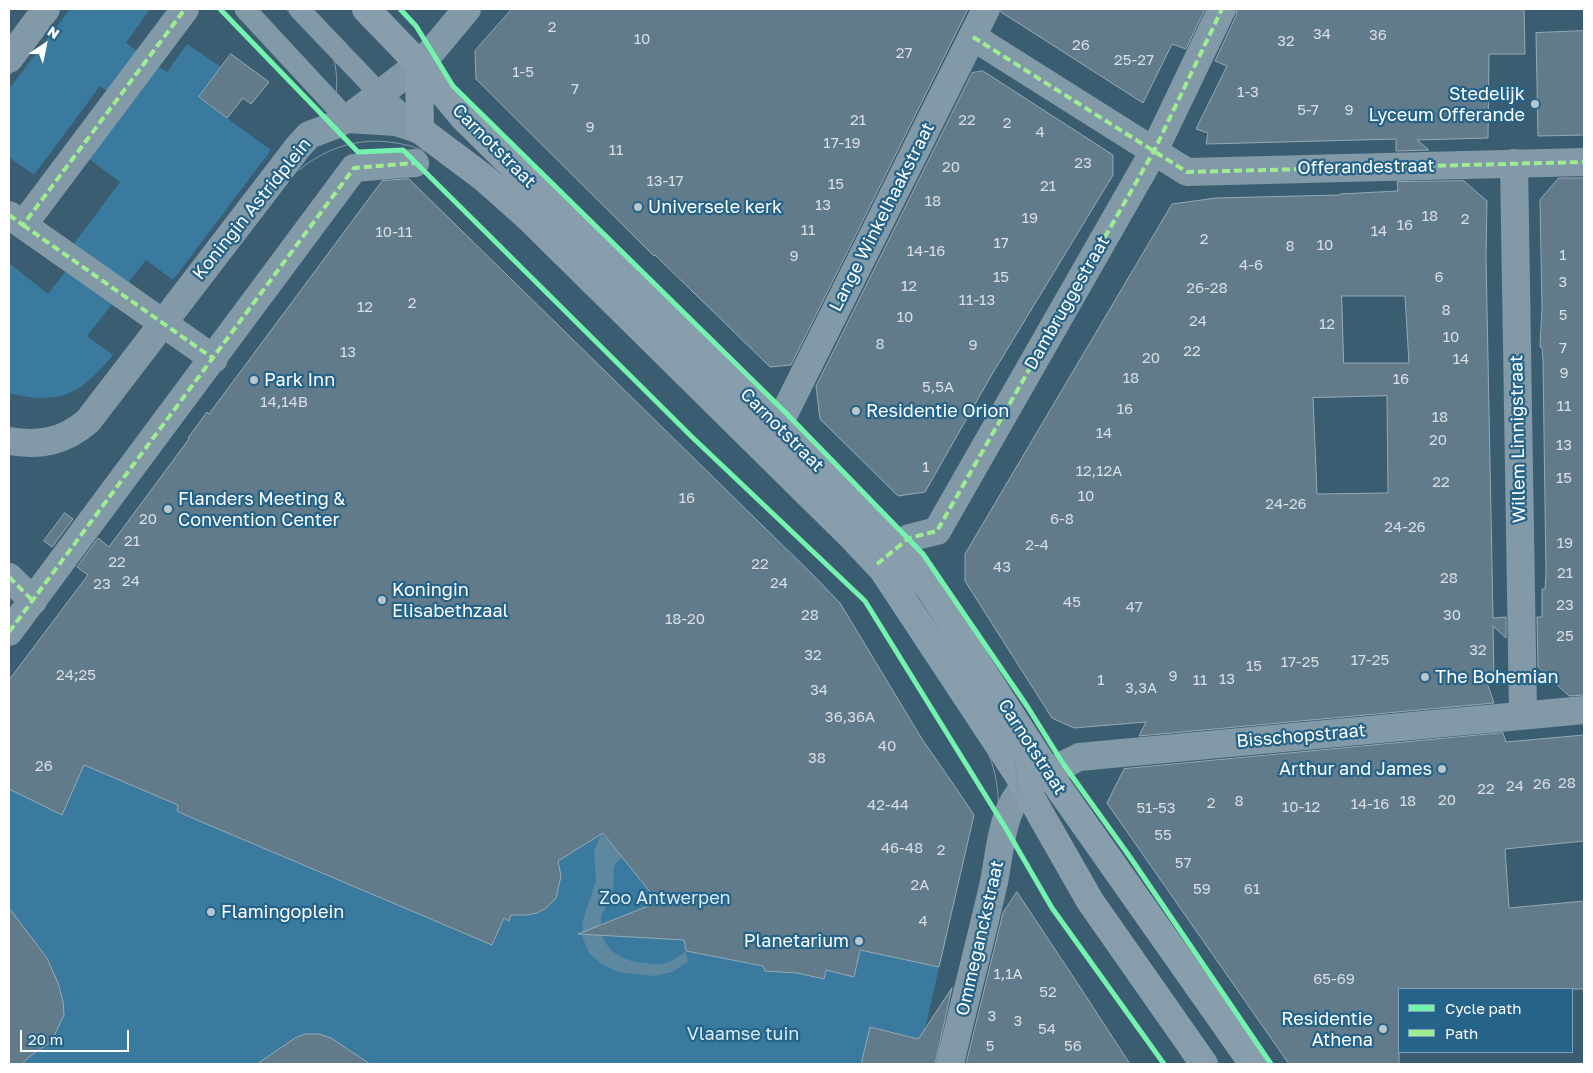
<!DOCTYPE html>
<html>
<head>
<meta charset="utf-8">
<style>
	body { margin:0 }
	#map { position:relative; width:1593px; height:1073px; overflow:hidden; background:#3b5d72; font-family:"Golos Text",sans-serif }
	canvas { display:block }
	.frame { position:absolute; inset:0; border:10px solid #fff; pointer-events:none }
	.legend { position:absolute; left:1398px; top:988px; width:175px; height:65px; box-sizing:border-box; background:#256388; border:1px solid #7ca1b8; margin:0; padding:6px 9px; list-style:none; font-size:15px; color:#fff }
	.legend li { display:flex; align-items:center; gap:10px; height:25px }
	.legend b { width:25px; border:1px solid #7ca1b8 }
	.north { position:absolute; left:20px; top:20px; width:50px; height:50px; -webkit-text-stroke:4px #256388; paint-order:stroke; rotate:34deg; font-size:14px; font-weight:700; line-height:20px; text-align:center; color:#fff }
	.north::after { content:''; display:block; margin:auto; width:18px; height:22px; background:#fff; clip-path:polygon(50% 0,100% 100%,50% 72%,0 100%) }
	.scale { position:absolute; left:20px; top:1030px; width:109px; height:22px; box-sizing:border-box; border:2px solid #fff; border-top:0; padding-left:6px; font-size:15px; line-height:18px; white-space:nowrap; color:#fff; -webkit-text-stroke:4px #256388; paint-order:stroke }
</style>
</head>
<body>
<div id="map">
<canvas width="1593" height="1073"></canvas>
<div class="frame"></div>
<ul class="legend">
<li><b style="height:6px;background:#73f3ae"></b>Cycle path</li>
<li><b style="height:6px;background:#9fed91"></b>Path</li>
</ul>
<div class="north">N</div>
<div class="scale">20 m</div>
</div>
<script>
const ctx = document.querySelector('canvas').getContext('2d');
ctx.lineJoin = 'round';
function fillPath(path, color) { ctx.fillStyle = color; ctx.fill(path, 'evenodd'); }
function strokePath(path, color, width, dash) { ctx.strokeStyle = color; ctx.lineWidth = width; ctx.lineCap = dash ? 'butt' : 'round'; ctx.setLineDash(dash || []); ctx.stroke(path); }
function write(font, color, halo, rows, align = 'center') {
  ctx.font = font + ' "Golos Text",sans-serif'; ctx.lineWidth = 4.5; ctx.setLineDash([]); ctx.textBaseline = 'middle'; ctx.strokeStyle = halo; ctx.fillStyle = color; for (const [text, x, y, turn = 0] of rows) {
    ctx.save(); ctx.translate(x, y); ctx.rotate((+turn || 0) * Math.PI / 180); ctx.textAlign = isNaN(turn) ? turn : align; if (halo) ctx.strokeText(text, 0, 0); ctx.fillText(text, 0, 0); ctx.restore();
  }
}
fillPath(new Path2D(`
	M 70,9 L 150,9 L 126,43 L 138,52 L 109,92 L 100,86 L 34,175 L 9,157 L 9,89 Z
	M 187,44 L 221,67 L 199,98 L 271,150 L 173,280 L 146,260 L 127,284 L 73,245 L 120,182 L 84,155 L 153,63 L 167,72 Z
	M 9,263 L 48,294 L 65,272 L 112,304 L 87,336 L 113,355 C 81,394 59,406 9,393 Z
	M 9,680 L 41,704 L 415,725 L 947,933 L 917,1064 L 9,1064 Z`), '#397a9e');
fillPath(new Path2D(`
	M 601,834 L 611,842 L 622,857 L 614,866 C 613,877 615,890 610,900 C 606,908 601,912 601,921 C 599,949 622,962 646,963 C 651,964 657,965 662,964 C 670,963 679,956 686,952 L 688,962 L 672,972 L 654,976 L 618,972 L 602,964 L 590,954 L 583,939 L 582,923 L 596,881 L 594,851 Z`), '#5e87a0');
const building = new Path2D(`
	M 512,9 L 968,9 L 791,365 L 770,367 L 655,255 L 654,256 L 476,79 L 475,51 Z
	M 1002,9 L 1205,9 L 1186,49 L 1172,44 L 1143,103 L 1001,12 Z
	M 1237,9 L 1524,9 L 1525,54 L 1489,54 L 1488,138 L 1417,140 L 1429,150 L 1396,151 L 1396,139 L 1206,144 L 1208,133 L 1196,129 L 1227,66 L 1215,61 L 1236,16 Z
	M 1584,31 L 1584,135 L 1538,136 L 1536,33 Z
	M 231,54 L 269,82 L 251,104 L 243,98 L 227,118 L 199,97 Z
	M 983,71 L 1113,155 L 1113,175 L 991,376 L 925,492 L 898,496 L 820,419 L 816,386 L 972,73 Z
	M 1559,178 L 1584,178 L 1584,695 L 1569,696 L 1538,667 L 1537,617 L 1542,617 L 1542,589 L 1545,589 L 1546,574 L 1543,362 L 1542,347 L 1540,347 L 1542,308 L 1540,200 Z
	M 409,179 L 814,576 L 840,603 L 922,739 L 958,791 L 974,815 L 939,967 L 860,950 L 854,977 L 826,970 L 824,979 L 797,973 L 765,971 L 763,966 L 686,951 L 684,940 L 578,934 L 658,902 L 603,833 L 558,861 L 561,876 L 556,898 L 546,908 L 537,913 L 528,915 L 511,915 L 509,921 L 504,918 L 492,945 L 190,817 L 177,811 L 178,805 L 84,765 L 62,815 L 9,789 L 9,680 L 88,575 L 77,567 L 98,538 L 109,547 L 189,439 L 188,438 L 207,412 L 209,414 L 382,181 Z
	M 1464,181 L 1487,201 L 1486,256 L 1493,618 L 1506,617 L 1506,638 L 1493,626 L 1494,676 L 1485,677 L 1494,703 L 1139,736 L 1146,722 L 1074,728 L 1052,718 L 965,581 L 965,554 L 1172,204 L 1216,198 L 1340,195 L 1340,194 L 1398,191 L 1397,182 ZM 1342,296 L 1405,296 L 1409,363 L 1344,363 ZM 1387,396 L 1388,493 L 1317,494 L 1313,398 Z
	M 65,513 L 73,519 L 52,547 L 44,541 Z
	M 1503,733 L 1506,742 L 1584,735 L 1584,841 L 1505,849 L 1509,908 L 1584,901 L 1584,989 L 1399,989 L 1399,1064 L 1289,1064 L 1107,803 L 1124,769 Z
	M 1017,892 L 1076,981 L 1130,1064 L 966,1064 L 1003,913 Z
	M 9,908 L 47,958 L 58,983 L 63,1001 L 64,1015 L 51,1042 L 37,1051 L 21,1064 L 9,1064 Z
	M 952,988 L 935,1064 L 861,1064 L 870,1027 L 918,1039 Z
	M 306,1034 L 319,1034 L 331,1038 L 370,1064 L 257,1064 L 295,1038 Z`);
fillPath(building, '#627b8b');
strokePath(building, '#96a9b5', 1);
strokePath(new Path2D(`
	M 245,9 L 347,119
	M 299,9 L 380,94 L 417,127`), '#8299a7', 21);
strokePath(new Path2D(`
	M 973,37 L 1187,172 L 1584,162
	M 9,215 L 23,225 L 185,9
	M 23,225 L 214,359
	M 878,563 L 909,538 L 937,531 L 1154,151 L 1222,9
	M 9,577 L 33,601
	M 9,632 L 354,168 L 415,163`), '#8299a7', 28);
strokePath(new Path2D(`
	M 9,59 L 46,9
	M 347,119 L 396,122 L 420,130
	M 1514,163 L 1523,715
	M 774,422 L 785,412 L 986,9
	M 9,441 C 39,446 64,442 88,421 L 298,147 L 309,135 L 333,126 L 347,119 L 419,64 L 432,51 L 467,9
	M 950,1064 C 964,1003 980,943 994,882 C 999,857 1002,815 1018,795 C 1030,780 1062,766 1079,757 L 1584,710`), '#8299a7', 28);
strokePath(new Path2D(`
	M 366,9 L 417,62 L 464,118 L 870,517 L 914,567 L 929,588 L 1049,774 L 1253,1064
	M 419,64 L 420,130 L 484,178 L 529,218 L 851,536 L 883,570 L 1017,773 L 1090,901 L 1204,1064`), '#899eac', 28);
strokePath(new Path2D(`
	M 286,9 L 372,99 L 396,122 L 479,185 L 522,224 L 860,558 L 876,576 L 1018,788 L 1083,906 L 1193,1064
	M 310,9 L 408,109 L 490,171 L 535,212 L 858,529 L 889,564 L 945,646 L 1034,782 L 1097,896 L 1215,1064
	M 9,76 L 59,9
	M 324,133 L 417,62 L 431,48 L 459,9
	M 299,170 C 338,138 383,133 430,153
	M 9,428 C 46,439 89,424 116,397
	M 9,454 C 55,457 73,449 106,418 L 307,152 C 314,142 321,133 327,123 C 344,91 337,52 319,23
	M 943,1064 C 953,1019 964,975 975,930 C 989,871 1013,809 987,750
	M 956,1064 L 994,907 L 1015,828 L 1018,788 L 1015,762 L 1012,755`), '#8298a5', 1);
strokePath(new Path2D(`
	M 973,37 L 1187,172 L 1584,162
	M 9,215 L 23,225 L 185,9
	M 23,225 L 214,359
	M 877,564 L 909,538 L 937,531 L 1154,151 L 1222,9
	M 9,577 L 33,601
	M 9,632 L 354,168 L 415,163`), '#9fed91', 4, [8, 4]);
strokePath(new Path2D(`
	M 220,9 L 358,152 L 403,150 L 692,437 L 865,601 L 1005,827 L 1052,908 L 1164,1064
	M 400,9 L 416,26 L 453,86 L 785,412 L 923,554 L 1027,706 L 1064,765 L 1130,857 L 1271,1064`), '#73f3ae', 5);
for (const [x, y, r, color] of [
	[1535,104,5,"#bac6ce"],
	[638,207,5,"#bac6ce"],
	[254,380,5,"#bac6ce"],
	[856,411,5,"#bac6ce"],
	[168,509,5,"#bac6ce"],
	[382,600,5,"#bac6ce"],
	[1425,677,5,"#bac6ce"],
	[1442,769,5,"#bac6ce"],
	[211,912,5,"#bac6ce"],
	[859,941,5,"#bac6ce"],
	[1383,1029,5,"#bac6ce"]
]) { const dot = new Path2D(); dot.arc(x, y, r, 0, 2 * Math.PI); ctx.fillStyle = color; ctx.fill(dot); strokePath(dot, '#256388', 2); }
write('15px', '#d8dee2', null, [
	["2",552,27],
	["34",1322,34],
	["36",1378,35],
	["10",642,39],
	["32",1286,41],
	["26",1081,45],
	["27",904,53],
	["25-27",1134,60],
	["1-5",523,72],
	["7",575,89],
	["1-3",1248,92],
	["5-7",1308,110],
	["9",1349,110],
	["21",858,120],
	["22",967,120],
	["2",1007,123],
	["9",590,127],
	["4",1040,132],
	["17-19",842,143],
	["11",616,150],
	["23",1083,163],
	["20",951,167],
	["13-17",665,181],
	["15",836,184],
	["21",1048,186],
	["18",933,201],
	["13",823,205],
	["18",1430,216],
	["19",1030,218],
	["2",1465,219],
	["16",1405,225],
	["11",808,230],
	["14",1379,231],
	["10-11",394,232],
	["2",1204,239],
	["17",1001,243],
	["10",1325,245],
	["8",1290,246],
	["14-16",926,251],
	["1",1563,255],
	["9",794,256],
	["4-6",1251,265],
	["15",1001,277],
	["6",1439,277],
	["3",1563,282],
	["12",909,286],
	["26-28",1207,288],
	["11-13",977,300],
	["2",412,303],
	["12",365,307],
	["8",1446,310],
	["5",1563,315],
	["10",905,317],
	["24",1198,321],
	["12",1327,324],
	["10",1451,337],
	["8",880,344],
	["9",973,345],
	["7",1563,348],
	["22",1192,351],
	["13",348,352],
	["20",1151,358],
	["14",1461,359],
	["9",1564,373],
	["18",1131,378],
	["16",1401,379],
	["5,5A",938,387],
	["14,14B",284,402],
	["11",1564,406],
	["16",1125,409],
	["18",1440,417],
	["14",1104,433],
	["20",1438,440],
	["13",1564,445],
	["1",926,467],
	["12,12A",1099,471],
	["15",1564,478],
	["22",1441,482],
	["10",1086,496],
	["16",687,498],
	["24-26",1286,504],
	["20",148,519],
	["6-8",1062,519],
	["24-26",1405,527],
	["21",132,541],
	["19",1565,543],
	["2-4",1037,545],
	["22",117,562],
	["22",760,564],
	["43",1002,567],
	["21",1565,573],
	["28",1449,578],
	["24",131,581],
	["24",779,583],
	["23",102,584],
	["45",1072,602],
	["23",1565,605],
	["47",1134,607],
	["28",810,615],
	["30",1452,615],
	["18-20",685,619],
	["25",1565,636],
	["32",1478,650],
	["32",813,655],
	["17-25",1370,660],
	["17-25",1300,662],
	["15",1254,666],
	["24;25",76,675],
	["9",1173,676],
	["13",1227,679],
	["1",1101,680],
	["11",1200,680],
	["3,3A",1141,688],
	["34",819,690],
	["36,36A",850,717],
	["40",887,746],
	["38",817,758],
	["26",44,766],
	["28",1567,783],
	["26",1542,784],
	["24",1515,786],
	["22",1486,789],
	["20",1447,800],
	["8",1239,801],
	["18",1408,801],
	["2",1211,803],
	["14-16",1370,804],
	["42-44",888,805],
	["10-12",1301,807],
	["51-53",1156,808],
	["55",1163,835],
	["46-48",902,848],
	["2",941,850],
	["57",1183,863],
	["2A",920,885],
	["59",1202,889],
	["61",1252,889],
	["4",923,921],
	["1,1A",1008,974],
	["65-69",1334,979],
	["52",1048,992],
	["3",992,1016],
	["3",1018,1021],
	["54",1047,1029],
	["5",990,1046],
	["56",1073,1046]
]);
write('18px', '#fff', '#256388', [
	["Stedelijk",1525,94,"right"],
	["Lyceum Offerande",1525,115,"right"],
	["Universele kerk",648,207],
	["Park Inn",264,380],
	["Residentie Orion",866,411],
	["Flanders Meeting &",178,499],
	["Convention Center",178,520],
	["Koningin",392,590],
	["Elisabethzaal",392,611],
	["The Bohemian",1435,677],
	["Arthur and James",1432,769,"right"],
	["Flamingoplein",221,912],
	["Planetarium",849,941,"right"],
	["Residentie",1373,1019,"right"],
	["Athena",1373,1040,"right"]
], 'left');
write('18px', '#fff', '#256388', [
	["Carnotstraat",494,146,45],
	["Offerandestraat",1366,167,-1],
	["Koningin Astridplein",252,209,-51],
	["Lange Winkelhaakstraat",882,217,-63],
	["Dambruggestraat",1067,303,-60],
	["Carnotstraat",782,430,45],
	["Willem Linnigstraat",1518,439,-91],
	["Bisschopstraat",1301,736,-5],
	["Carnotstraat",1032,747,57],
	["Ommeganckstraat",980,938,-77]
]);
write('18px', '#d5ebf7', '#256388', [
	["Zoo Antwerpen",665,898],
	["Vlaamse tuin",743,1034]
]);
</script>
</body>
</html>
